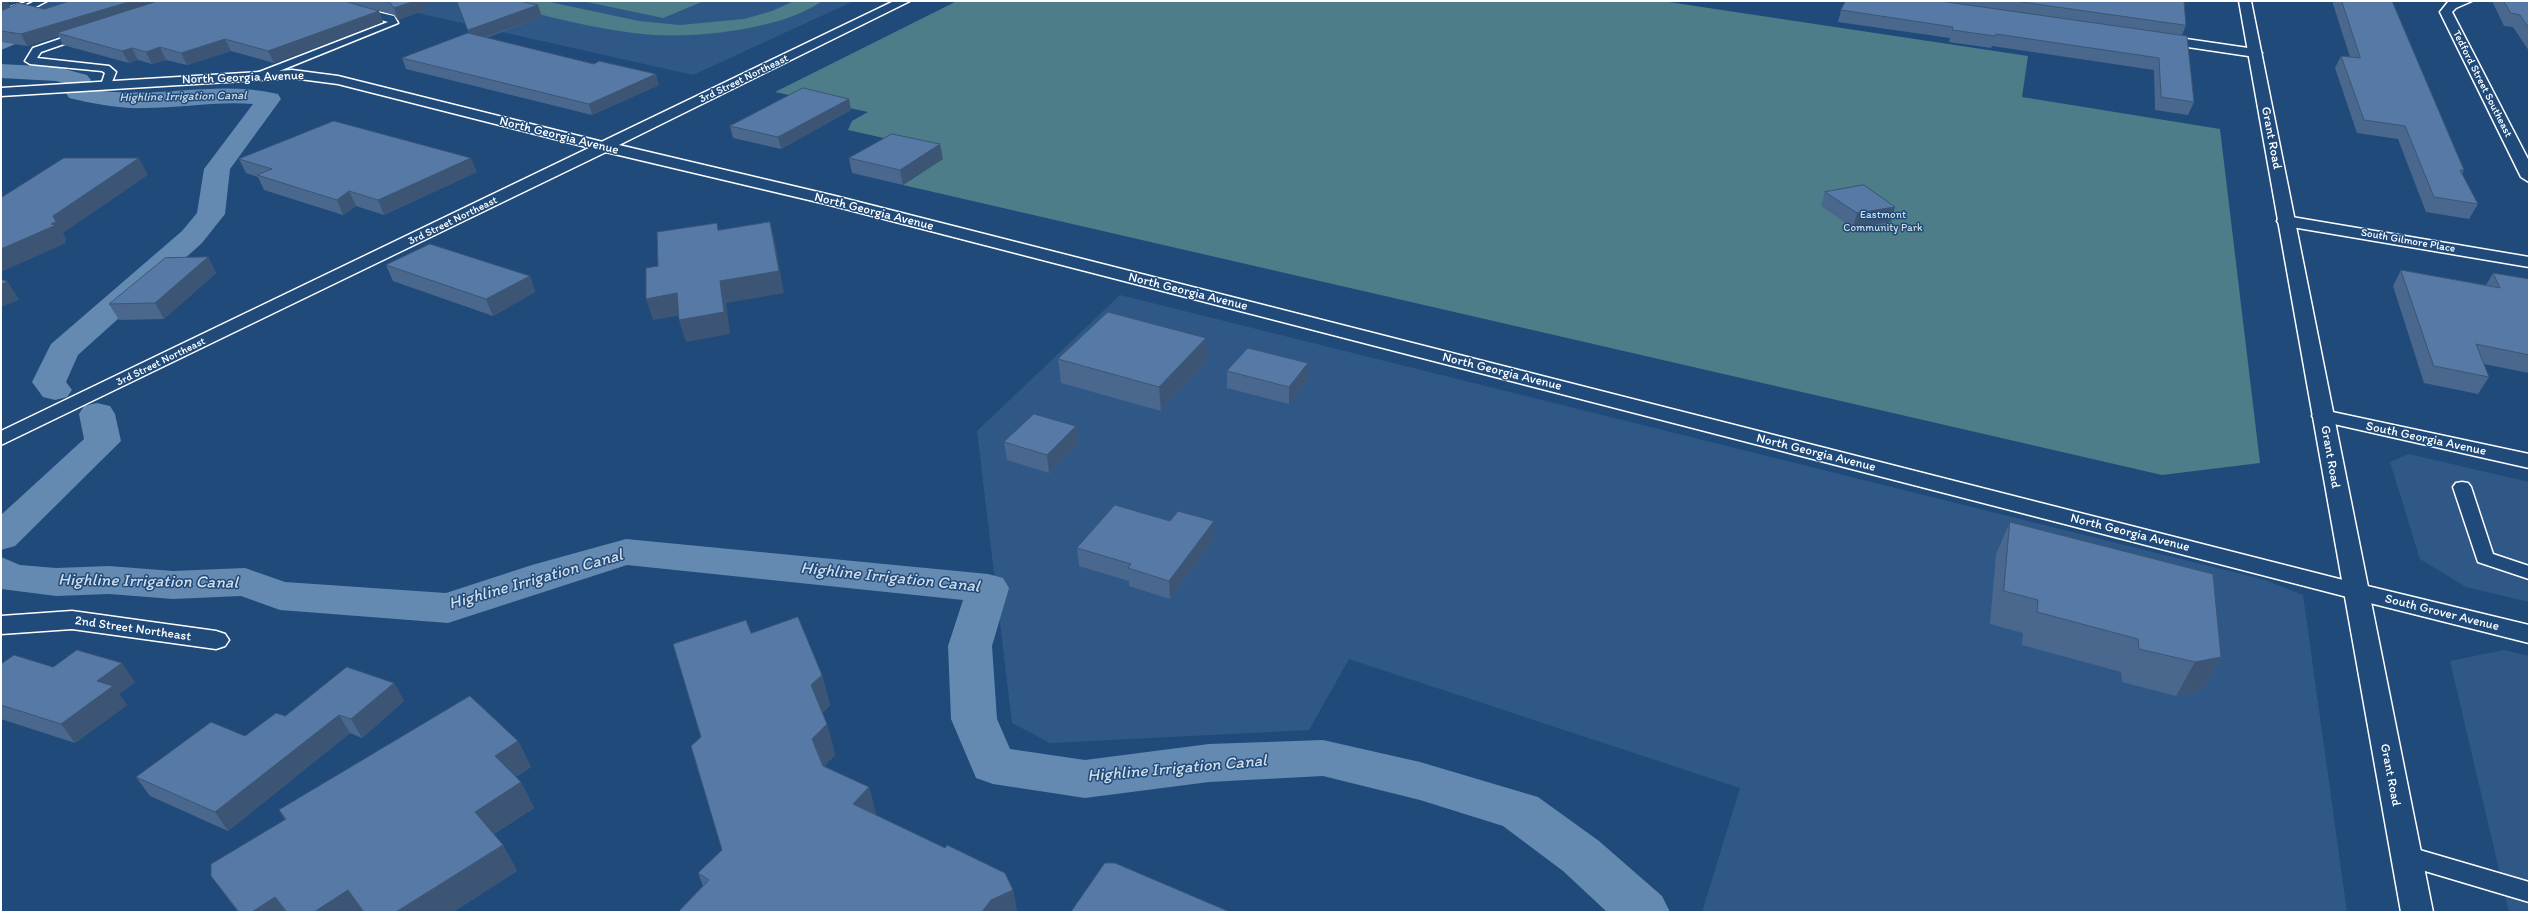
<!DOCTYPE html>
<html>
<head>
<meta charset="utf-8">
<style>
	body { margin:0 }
	#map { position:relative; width:2530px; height:913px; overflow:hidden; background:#1f4a7a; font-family:Itim,sans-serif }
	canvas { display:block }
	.frame { position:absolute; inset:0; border:2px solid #fff; pointer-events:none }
</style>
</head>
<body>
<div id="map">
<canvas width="2530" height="913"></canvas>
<div class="frame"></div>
</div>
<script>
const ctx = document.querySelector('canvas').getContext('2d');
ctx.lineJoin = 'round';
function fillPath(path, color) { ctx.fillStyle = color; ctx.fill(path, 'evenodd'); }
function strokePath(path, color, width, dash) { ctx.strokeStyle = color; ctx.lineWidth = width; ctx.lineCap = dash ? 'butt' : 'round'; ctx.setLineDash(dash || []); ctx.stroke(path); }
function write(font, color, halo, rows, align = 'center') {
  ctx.font = font + ' Itim,sans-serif'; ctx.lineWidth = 3; ctx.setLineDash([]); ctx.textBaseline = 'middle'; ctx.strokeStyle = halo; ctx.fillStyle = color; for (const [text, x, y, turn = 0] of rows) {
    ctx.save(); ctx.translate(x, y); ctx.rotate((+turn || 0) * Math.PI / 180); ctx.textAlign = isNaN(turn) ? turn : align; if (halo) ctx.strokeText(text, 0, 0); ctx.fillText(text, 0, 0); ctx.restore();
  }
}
fillPath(new Path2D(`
	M 1,1 L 69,1 L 1,31 Z
	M 364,1 L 854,1 L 693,75 Z
	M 1120,295 L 2265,580 L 2303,595 L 2347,912 L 1702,912 L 1740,788 L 1349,659 L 1309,730 L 1050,743 L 1012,723 L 977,431 Z
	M 2409,454 L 2529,482 L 2529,602 L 2466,587 L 2420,559 L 2390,462 Z
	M 2504,650 L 2529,656 L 2529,912 L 2509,912 L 2450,661 Z`), '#305887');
fillPath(new Path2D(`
	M 485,1 L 545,1 L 639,21 L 680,25 L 744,19 L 772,11 L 794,1 L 822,1 C 801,16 774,23 749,28 C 711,35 672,38 633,33 C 584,27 534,12 485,1 Z
	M 582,1 L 704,1 L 663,18 Z
	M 957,1 L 1662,1 L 2028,56 L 2022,97 L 2220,129 L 2260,463 L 2162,475 L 903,185 L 942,159 L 910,144 L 848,130 L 852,121 L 868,112 L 775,92 Z`), '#4c7d88');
fillPath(new Path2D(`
	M 83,1 L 112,1 L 109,5 L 1,50 L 1,35 Z
	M 1,64 L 57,67 L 87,75 L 91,80 L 87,85 L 81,87 C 149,103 213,78 278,94 L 281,99 L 230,169 L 225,214 L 202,243 L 78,355 L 66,382 L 72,390 L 67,397 L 55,400 L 43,397 L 32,382 L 51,344 L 182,231 L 197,213 L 204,169 L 253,104 C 217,101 181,108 145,108 C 119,109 95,104 69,98 L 66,93 L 69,88 L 76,86 L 56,81 L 1,78 Z
	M 97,403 L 110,406 L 115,414 L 121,441 L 15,546 L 1,550 L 1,515 L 84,439 L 79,414 L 84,406 Z
	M 626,539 L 988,574 L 1003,578 L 1009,588 L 992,646 L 997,719 L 1010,749 L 1085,760 L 1209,744 L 1323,740 L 1420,762 L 1538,797 L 1599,841 L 1662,896 L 1670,912 L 1607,912 L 1563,871 L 1503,826 L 1420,800 L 1323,776 L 1209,782 L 1085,798 L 993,784 L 976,778 L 951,719 L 948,646 L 963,600 L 627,565 L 448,623 L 280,610 L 241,596 L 173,599 L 109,594 L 56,596 L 1,589 L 1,557 L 20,565 L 56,568 L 109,566 L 173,571 L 245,568 L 285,582 L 446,593 L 532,565 Z`), '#648ab2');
const lane = new Path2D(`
	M 8,1 L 24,1 L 1,9 L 1,3 Z
	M 35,1 L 47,1 L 1,25 L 1,18 Z
	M 313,1 L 330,1 L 394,16 L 398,23 L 262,78 L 254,78 L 254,74 L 388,22 Z
	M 83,31 L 88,34 L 87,36 L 41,52 L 37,58 L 109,66 L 116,72 L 110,87 L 102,87 L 101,85 L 105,73 L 102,71 L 30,64 L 25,61 L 33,48 Z
	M 2462,482 L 2468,483 L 2471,487 L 2493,554 L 2529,566 L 2529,579 L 2478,562 L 2453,487 L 2456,483 Z
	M 2406,846 L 2529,882 L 2529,902 L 2398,863 L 2394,856 L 2398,849 Z`);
const street = new Path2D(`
	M 2452,1 L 2472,1 L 2456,8 L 2452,12 L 2529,161 L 2529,182 L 2521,177 L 2440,12 L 2448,2 Z
	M 2159,35 L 2255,49 L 2262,53 L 2255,57 L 2154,42 L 2152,39 L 2154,36 Z
	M 292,70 L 338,76 L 611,144 L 614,147 L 606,152 L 338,84 L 292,78 L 1,96 L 1,88 Z
	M 2286,216 L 2529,257 L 2529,267 L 2280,225 L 2277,221 L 2280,217 Z
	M 2323,410 L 2529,454 L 2529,468 L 2316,420 L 2312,416 L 2316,412 Z
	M 2355,583 L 2529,625 L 2529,643 L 2346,597 L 2343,591 L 2346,585 Z
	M 72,611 L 216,631 L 225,634 L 229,640 L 225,646 L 216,649 L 72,629 L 1,634 L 1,616 Z`);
const secondary = new Path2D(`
	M 894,1 L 910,1 L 619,145 L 835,196 L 2355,583 L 2364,585 L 2367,591 L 2364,597 L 2355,599 L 826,204 L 606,152 L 1,445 L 1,431 Z`);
const primary = new Path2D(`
	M 2239,1 L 2251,1 L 2433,912 L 2401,912 Z`);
strokePath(lane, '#fff', 3);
strokePath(street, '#fff', 3);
strokePath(secondary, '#fff', 3);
strokePath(primary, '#fff', 3);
fillPath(lane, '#1f4a7a');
fillPath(street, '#1f4a7a');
fillPath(secondary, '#1f4a7a');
fillPath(primary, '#1f4a7a');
fillPath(new Path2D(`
	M 1,1 L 7,1 L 10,7 L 44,9 L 70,1 L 425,1 L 428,9 L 398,20 L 394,15 L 379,11 L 383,22 L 274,63 L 231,51 L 187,65 L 166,60 L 152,64 L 138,60 L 129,63 L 63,45 L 59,36 L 27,46 L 1,42 Z
	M 457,1 L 542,17 L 486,38 L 659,85 L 592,115 L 406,69 L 402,58 L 469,33 Z
	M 1846,1 L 2184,1 L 2186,25 L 2182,35 L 2194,102 L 2188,115 L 2155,110 L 2154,70 L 1992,46 L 1991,48 L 1949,42 L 1950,38 L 1838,22 L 1841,10 Z
	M 2333,1 L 2392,1 L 2464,170 L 2462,174 L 2478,204 L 2469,219 L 2426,212 L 2398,139 L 2357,133 L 2335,68 L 2341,56 L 2350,57 L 2333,4 Z
	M 2492,1 L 2529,1 L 2529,51 L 2513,27 L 2504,26 Z
	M 851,110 L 781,149 L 733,138 L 730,126 Z
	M 849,158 L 943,159 L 903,185 L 852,173 Z
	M 239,159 L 477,172 L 384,215 L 356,206 L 343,215 L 264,190 L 258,177 L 246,173 Z
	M 1825,192 L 1891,222 L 1853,228 L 1821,206 Z
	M 208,257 L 216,273 L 164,319 L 119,320 L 109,304 Z
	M 386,265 L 530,276 L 535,292 L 493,316 L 393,281 Z
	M 2401,270 L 2486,285 L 2493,273 L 2529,279 L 2529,373 L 2484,364 L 2489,377 L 2478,394 L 2424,383 L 2393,286 Z
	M 1058,359 L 1207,361 L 1161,411 L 1061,383 Z
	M 1227,371 L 1308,380 L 1289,404 L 1227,388 Z
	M 1076,426 L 1078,443 L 1049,473 L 1007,460 L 1004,442 Z
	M 1170,521 L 1214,521 L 1214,539 L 1170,599 L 1129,586 L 1129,581 L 1079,566 L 1077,548 Z
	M 2010,522 L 2221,657 L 2202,690 L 2176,696 L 2122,682 L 2121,672 L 2022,645 L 2023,633 L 1990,624 L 1996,554 Z
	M 751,633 L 822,675 L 830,705 L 822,713 L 827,724 L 835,755 L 824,766 L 869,787 L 876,815 L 1013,890 L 1017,912 L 678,912 L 703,886 L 698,873 L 722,850 L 701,737 Z
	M 1,664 L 53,667 L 135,682 L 119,694 L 127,705 L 75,743 L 1,719 Z
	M 394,683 L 404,701 L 362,738 L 350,733 L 228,831 L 150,796 L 136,777 L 245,736 L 285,716 Z
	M 518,741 L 531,767 L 516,777 L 521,782 L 534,808 L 494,834 L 503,845 L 517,871 L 453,912 L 238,912 L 211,876 L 285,820 L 279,810 Z`), '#4a688e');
fillPath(new Path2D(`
	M 2,1 L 7,1 L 12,11 L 1,16 L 1,2 Z
	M 132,1 L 175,1 L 57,33 L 59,36 L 27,46 L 21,34 Z
	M 415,1 L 425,1 L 428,9 L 398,20 L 394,8 Z
	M 538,5 L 542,17 L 472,42 L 468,30 Z
	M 379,11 L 383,22 L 274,63 L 268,51 Z
	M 225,39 L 231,51 L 187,65 L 181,53 Z
	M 160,47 L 166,60 L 152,64 L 146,52 Z
	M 132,48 L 138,60 L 129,63 L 122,51 Z
	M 656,74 L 659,85 L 592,115 L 589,104 Z
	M 849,99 L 851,110 L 781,149 L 778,137 Z
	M 940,144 L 943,159 L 903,185 L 900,170 Z
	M 139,158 L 148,175 L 63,233 L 67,240 L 65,240 L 66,243 L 1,272 L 1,249 L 51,224 L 53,216 Z
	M 471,158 L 477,172 L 384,215 L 378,200 Z
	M 349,191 L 356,206 L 343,215 L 337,200 Z
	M 1895,207 L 1891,222 L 1853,228 L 1857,213 Z
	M 770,222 L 775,242 L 784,293 L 726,303 L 730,334 L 686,342 L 679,320 L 720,281 Z
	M 208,257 L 216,273 L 164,319 L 155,303 Z
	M 530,276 L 535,292 L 493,316 L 486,299 Z
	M 8,282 L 19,300 L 1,307 L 1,284 Z
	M 677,293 L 684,315 L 653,320 L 646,299 Z
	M 1206,338 L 1207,361 L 1161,411 L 1159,387 Z
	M 1308,363 L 1308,380 L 1289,404 L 1289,387 Z
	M 1076,426 L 1078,443 L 1049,473 L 1047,455 Z
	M 1214,521 L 1214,539 L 1170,599 L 1169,581 Z
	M 2221,657 L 2202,690 L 2176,696 L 2195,662 Z
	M 122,663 L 135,682 L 119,694 L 127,705 L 75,743 L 61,724 L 97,681 Z
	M 822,675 L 830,705 L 819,716 L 811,685 Z
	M 394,683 L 404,701 L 362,738 L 351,719 Z
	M 339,715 L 350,733 L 228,831 L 215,812 Z
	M 827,724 L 835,755 L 821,770 L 812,739 Z
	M 518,741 L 531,767 L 508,782 L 495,756 Z
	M 521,782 L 534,808 L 489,837 L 475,812 Z
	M 869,787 L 877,818 L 853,804 Z
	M 503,845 L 517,871 L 453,912 L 396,912 Z
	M 348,890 L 363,912 L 314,912 Z
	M 1013,890 L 1017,912 L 982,912 L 991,900 Z
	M 275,897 L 286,912 L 252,912 Z`), '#3c5574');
const building = new Path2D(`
	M 70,1 L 132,1 L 21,34 L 1,31 L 1,11 L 19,3 L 44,9 Z
	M 158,1 L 344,1 L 379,11 L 268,51 L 225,39 L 181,53 L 160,47 L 146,52 L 132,48 L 122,51 L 57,33 Z
	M 381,1 L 415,1 L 394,8 L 390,3 Z
	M 457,1 L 519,1 L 538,5 L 468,30 Z
	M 1846,1 L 1940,1 L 2187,36 L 2194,102 L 2161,97 L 2159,58 L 1996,34 L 1995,36 L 1952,30 L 1953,27 L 1841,10 Z
	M 2015,1 L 2184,1 L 2186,25 Z
	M 2342,1 L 2392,1 L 2464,170 L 2460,170 L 2478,204 L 2434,197 L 2405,126 L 2364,120 L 2341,56 L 2360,58 Z
	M 2504,1 L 2529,1 L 2529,28 L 2520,15 L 2511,13 Z
	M 468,33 L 594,64 L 599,61 L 656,74 L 589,104 L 402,58 Z
	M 803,88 L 849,99 L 778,137 L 730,126 Z
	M 334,121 L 471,158 L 378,200 L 349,191 L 337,200 L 257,175 L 272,169 L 239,159 Z
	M 892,134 L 940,144 L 900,170 L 849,158 Z
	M 64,158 L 139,158 L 53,216 L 56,222 L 51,224 L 56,225 L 1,249 L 1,198 Z
	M 1864,185 L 1895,207 L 1857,213 L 1825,192 Z
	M 770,222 L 779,271 L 720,281 L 724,312 L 679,320 L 677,293 L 646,299 L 646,268 L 658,266 L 657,232 L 717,223 L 718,230 Z
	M 430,244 L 530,276 L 486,299 L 386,265 Z
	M 208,257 L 155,303 L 109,304 L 165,258 Z
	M 2401,270 L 2500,288 L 2493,273 L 2529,279 L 2529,355 L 2476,344 L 2489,377 L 2434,366 Z
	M 1,279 L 8,282 L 1,284 Z
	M 1108,312 L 1206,338 L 1159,387 L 1058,359 Z
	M 1248,348 L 1308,363 L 1289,387 L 1227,371 Z
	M 1034,414 L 1076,426 L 1047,455 L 1004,442 Z
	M 1115,505 L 1170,521 L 1178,511 L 1214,521 L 1169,581 L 1128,568 L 1131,564 L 1077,548 Z
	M 2010,522 L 2213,574 L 2221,657 L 2195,662 L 2139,649 L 2138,639 L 2037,612 L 2038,600 L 2004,591 Z
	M 798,617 L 822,675 L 811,685 L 827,724 L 812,739 L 823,766 L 869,787 L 853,804 L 945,848 L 947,845 L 1005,873 L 1013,890 L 991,900 L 982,912 L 678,912 L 709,880 L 698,873 L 722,850 L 691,746 L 701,737 L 673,644 L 746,620 L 751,633 Z
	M 77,650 L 122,663 L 97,681 L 113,686 L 61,724 L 1,705 L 1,664 L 14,655 L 53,667 Z
	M 347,667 L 394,683 L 351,719 L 339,715 L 215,812 L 136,777 L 211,722 L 245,736 L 276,713 L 285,716 Z
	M 470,696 L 518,741 L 495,756 L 521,782 L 475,812 L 503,845 L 396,912 L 364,912 L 348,890 L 314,912 L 287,912 L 275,897 L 252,912 L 239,912 L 211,876 L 211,864 L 286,819 L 279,810 Z
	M 1105,863 L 1115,863 L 1230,912 L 1071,912 Z`);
fillPath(building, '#5679a5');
strokePath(building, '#3c5574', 1);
write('11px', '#fff', '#1f4a7a', [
	["3rd Street Northeast",744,79,-26],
	["Tedford Street Southeast",2482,84,63],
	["3rd Street Northeast",453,221,-26],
	["South Gilmore Place",2408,241,10],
	["3rd Street Northeast",161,362,-26]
]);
write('11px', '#d2dee1', '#1f4a7a', [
	["Eastmont",1883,215],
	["Community Park",1883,228]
]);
write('italic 12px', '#d0dce8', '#1f4a7a', [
	["Highline Irrigation Canal",183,97,-1]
]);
write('13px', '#fff', '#1f4a7a', [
	["North Georgia Avenue",243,78,-2],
	["North Georgia Avenue",559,136,14],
	["Grant Road",2271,138,79],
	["North Georgia Avenue",874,212,14],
	["North Georgia Avenue",1188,292,14],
	["North Georgia Avenue",1502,372,14],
	["South Georgia Avenue",2426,439,12],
	["North Georgia Avenue",1816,453,14],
	["Grant Road",2330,457,80],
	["North Georgia Avenue",2130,533,14],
	["South Grover Avenue",2442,613,14],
	["2nd Street Northeast",133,629,8],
	["Grant Road",2390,775,79]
]);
write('italic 17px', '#d0dce8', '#1f4a7a', [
	["Highline Irrigation Canal",890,578,6],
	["Highline Irrigation Canal",536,580,-16],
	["Highline Irrigation Canal",148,582,1],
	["Highline Irrigation Canal",1177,769,-5]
]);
</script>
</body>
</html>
